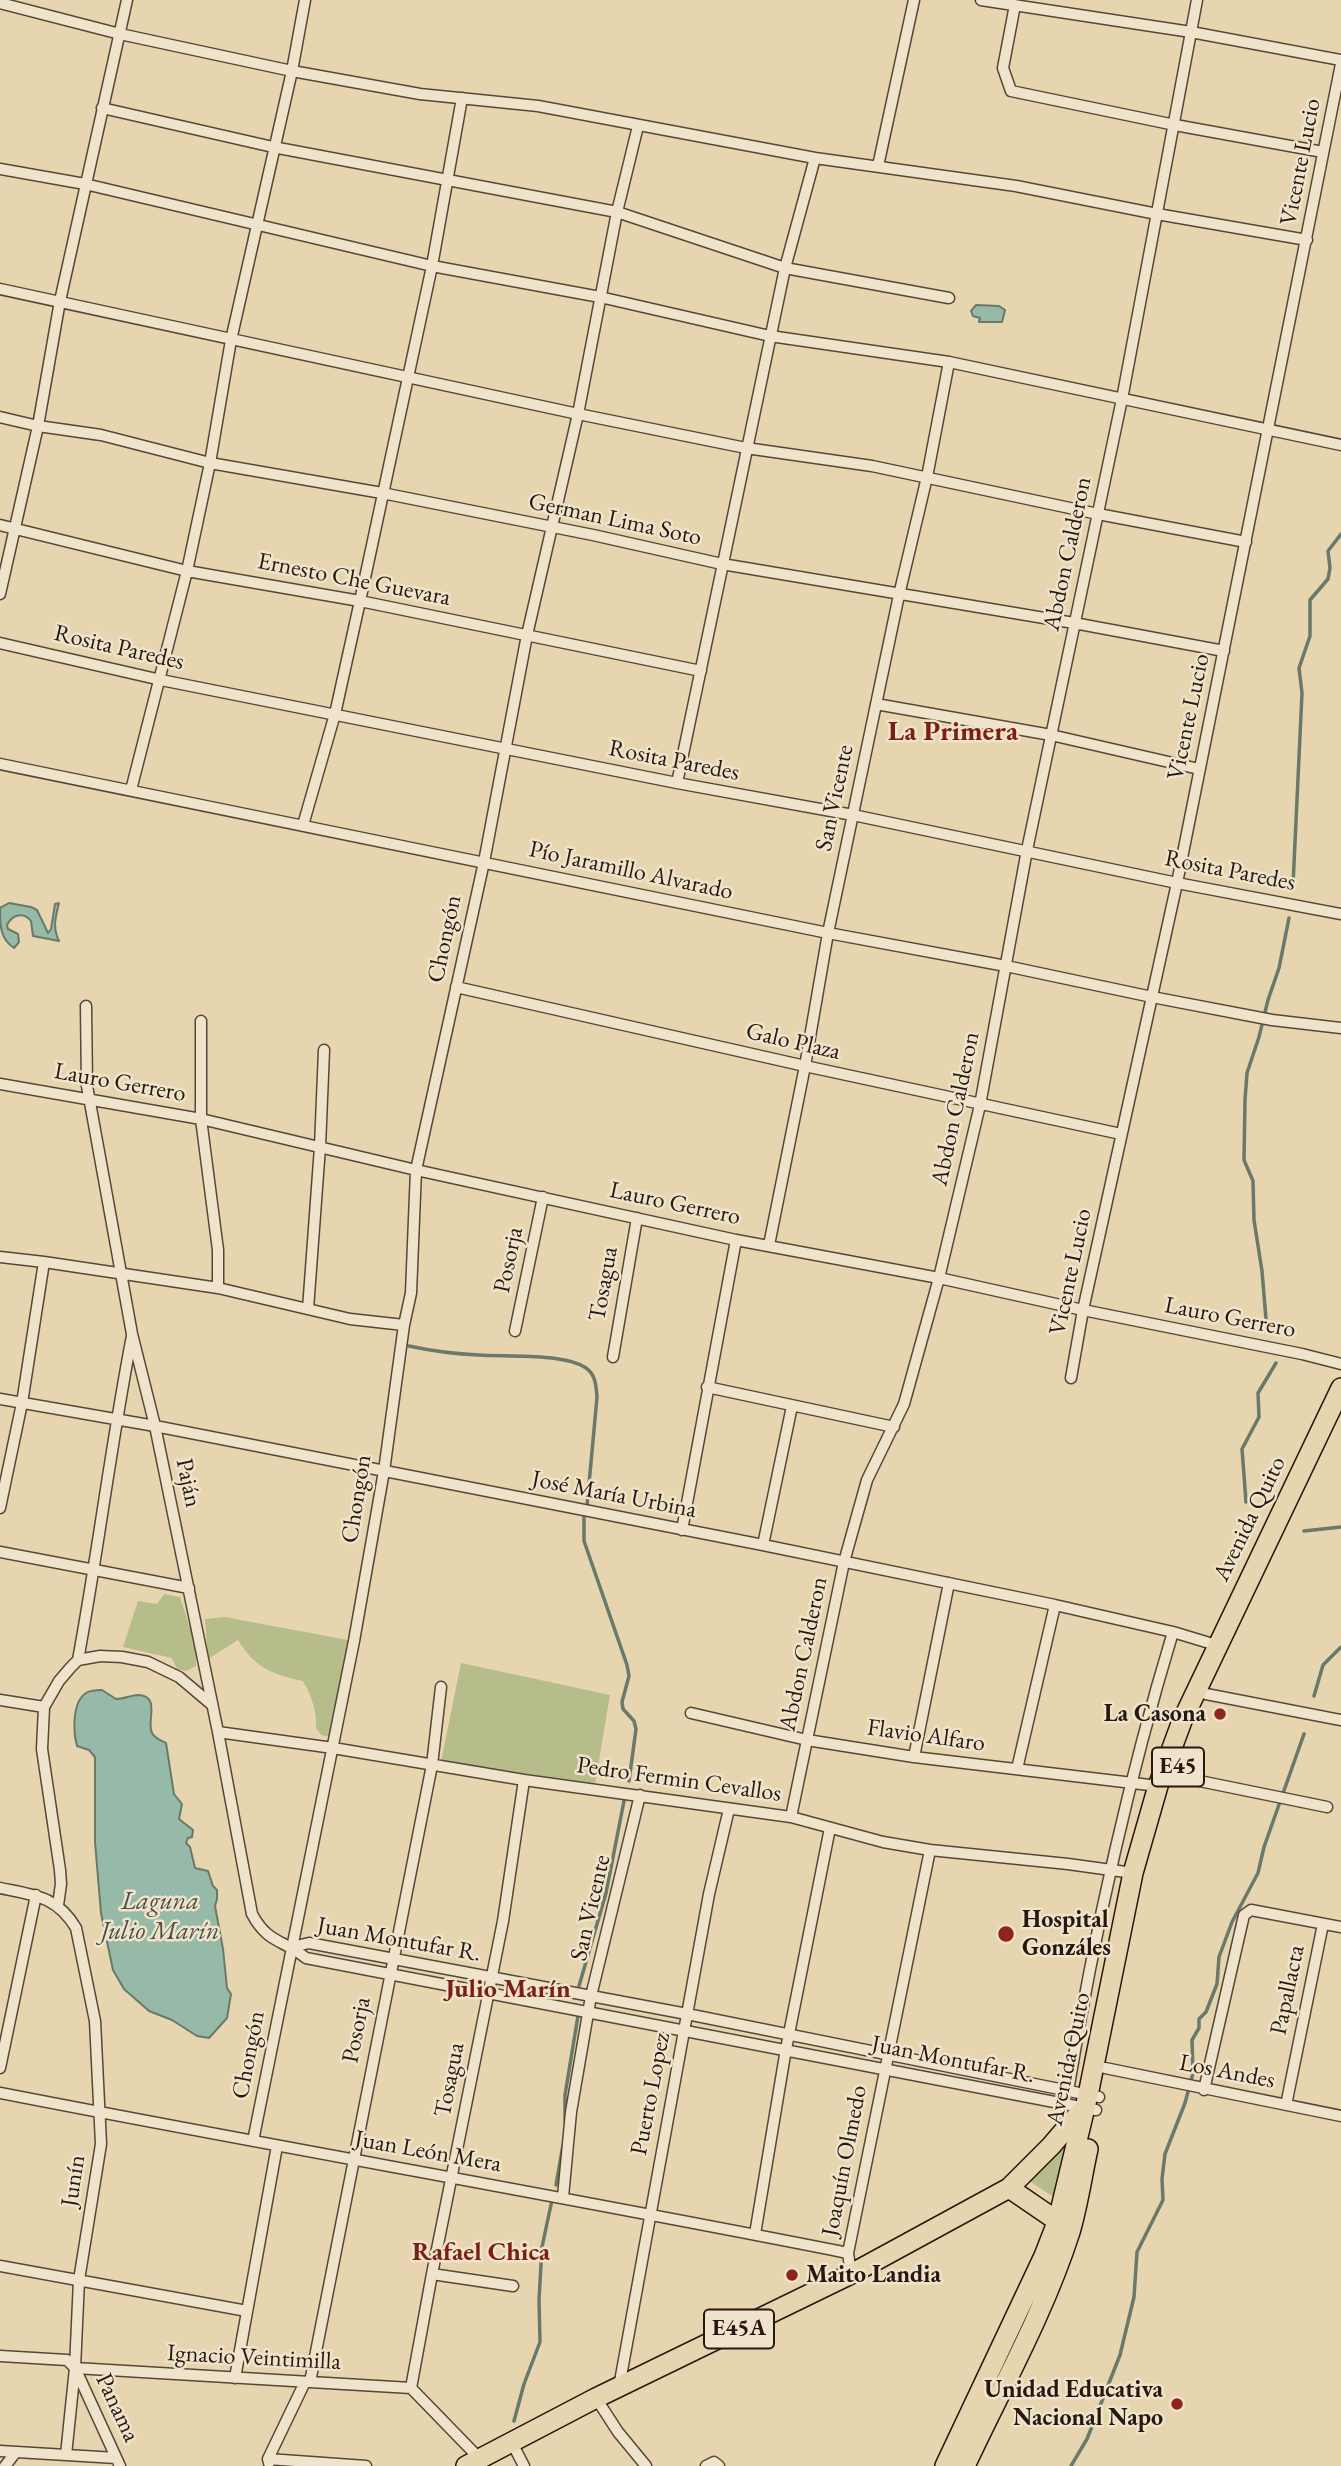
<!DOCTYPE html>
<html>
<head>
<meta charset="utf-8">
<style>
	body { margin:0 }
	canvas { display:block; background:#e6d5af }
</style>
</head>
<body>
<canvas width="1341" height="2466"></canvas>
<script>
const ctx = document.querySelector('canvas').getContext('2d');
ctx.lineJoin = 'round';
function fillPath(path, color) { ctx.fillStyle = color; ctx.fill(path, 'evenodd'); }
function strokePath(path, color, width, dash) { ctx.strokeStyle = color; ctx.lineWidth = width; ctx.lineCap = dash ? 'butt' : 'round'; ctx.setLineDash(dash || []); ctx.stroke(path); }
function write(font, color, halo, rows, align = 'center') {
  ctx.font = font + ' "EB Garamond",serif'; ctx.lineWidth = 5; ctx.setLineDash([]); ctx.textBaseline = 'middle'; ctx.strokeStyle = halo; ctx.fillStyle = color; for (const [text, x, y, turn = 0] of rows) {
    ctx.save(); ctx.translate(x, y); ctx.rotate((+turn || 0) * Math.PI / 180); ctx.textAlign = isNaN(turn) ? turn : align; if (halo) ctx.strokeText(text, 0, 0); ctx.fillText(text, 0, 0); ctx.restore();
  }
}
fillPath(new Path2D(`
	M 164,1594 L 180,1597 L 196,1647 L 196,1666 L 186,1671 L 177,1669 L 172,1658 L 123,1647 L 138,1601 L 157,1604 Z
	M 225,1617 L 348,1640 L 330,1737 L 321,1735 L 316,1728 C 317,1711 311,1695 303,1681 C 273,1675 254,1667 238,1640 L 208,1659 L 205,1619 Z
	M 461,1663 L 610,1695 L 595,1784 L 441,1762 Z
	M 1067,2145 L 1055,2198 L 1028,2180 Z`), '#b6bd8a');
const water = new Path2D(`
	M 976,305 L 999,306 L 1005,310 L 1002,322 L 979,322 L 980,318 L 973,316 L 971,311 Z
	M 9,903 L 31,907 L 37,910 L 48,933 L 51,929 L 55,904 L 59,903 C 56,916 52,927 59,941 L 33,936 L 31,921 C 23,911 12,915 7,925 L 8,929 L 18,934 L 19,942 L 14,948 C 0,939 0,925 0,908 Z
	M 102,1690 L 116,1699 C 124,1699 131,1695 139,1695 C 161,1697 146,1721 152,1733 C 155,1739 161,1740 166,1743 L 174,1794 L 182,1804 L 179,1819 L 193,1830 L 192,1837 L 188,1838 L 186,1843 L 190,1847 L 195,1868 L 208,1871 L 213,1886 L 217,1890 L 217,1899 L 215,1906 L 223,1949 L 227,1988 L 231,1994 L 227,2018 L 209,2038 L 197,2036 L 172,2020 L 149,2011 L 124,1989 L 113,1970 L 101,1913 L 95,1842 L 95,1757 L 89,1750 L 77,1746 C 73,1732 72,1702 86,1693 C 91,1690 97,1690 102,1690 Z`);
fillPath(water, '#97b9a7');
strokePath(water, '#6a796a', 2);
strokePath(new Path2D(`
	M 1293,885 L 1302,693 L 1299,668 L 1310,636 L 1310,600 L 1328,579 L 1330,568 L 1328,551 L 1341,534
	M 1267,1331 L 1262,1271 L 1254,1220 L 1253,1181 L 1244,1160 L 1245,1100 L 1247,1073 L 1259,1037 L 1268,1000 L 1279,968 L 1289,918
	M 409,1346 C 432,1351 455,1354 479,1355 C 505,1357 564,1353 586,1368 C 596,1375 596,1386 597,1397 L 587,1506
	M 1246,1502 L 1242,1449 L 1259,1417 L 1258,1393 L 1276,1363
	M 584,1517 L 584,1541 L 627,1665 L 629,1676 L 622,1702 L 623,1709 L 634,1721 L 636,1729 L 629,1781
	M 1304,1531 L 1341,1527
	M 1314,1696 L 1323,1665 L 1341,1647
	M 579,1986 L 606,1893 L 624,1801
	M 565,2120 L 565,2095 L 578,2016
	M 556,2185 L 563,2145
	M 514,2421 L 524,2384 L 540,2342 L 539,2300 L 542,2247 L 552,2200
	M 1071,2466 L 1087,2439 L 1120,2355 L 1134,2297 L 1137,2252 L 1163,2200 L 1162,2179 L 1165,2154 L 1185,2103 L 1193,2073 L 1192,2040 L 1199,2028 L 1199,2019 L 1206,2012 L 1217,1984 L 1219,1957 L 1232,1922 L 1258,1873 L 1264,1847 L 1304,1734`), '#6a796a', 3.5);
const street = new Path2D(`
	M 981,0 L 1191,32 L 1341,60
	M 0,3 L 120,34 L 292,71 L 420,94 L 538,106 L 815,158 L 1016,186 L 1157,214 L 1307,240
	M 1015,5 L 1003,68 L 1011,91 L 1175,125 L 1323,152
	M 102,108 L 273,147 L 617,212 L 785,268 L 949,298
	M 878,166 L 914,0
	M 0,169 L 85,184 L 432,266 L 600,297 L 770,336 L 949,362 L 1341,445
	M 0,289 L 578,414 L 746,448 L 872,466 L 1098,514 L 1246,542
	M 0,417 L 38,426 L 101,435 L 210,463 L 382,493 L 593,535 L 722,564 L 1074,623 L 1224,651
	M 0,525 L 187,571 L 360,601 L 701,671
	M 0,594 L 38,426 L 60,301 L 127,0
	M 0,643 L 161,680 L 677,783 L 853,815 L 1177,883 L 1341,914
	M 876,704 L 1051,735 L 1199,769
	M 0,764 L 828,933 L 1006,966 L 1152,997 L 1272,1020 L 1341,1028
	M 677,783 L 785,268 L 815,158
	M 131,790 L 187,571 L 210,463 L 231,340 L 292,71 L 305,0
	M 303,825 L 335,714 L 360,601 L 432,266 L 462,98
	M 456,987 L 805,1066 L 1121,1134
	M 86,1006 L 87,1086 L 105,1185 L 132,1334 L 155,1426 L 218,1732 L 252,1914 C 268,1944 283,1939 306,1958 L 1096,2110
	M 201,1021 L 201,1119 L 218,1250 L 218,1288
	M 0,1084 L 201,1119 L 416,1170 L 736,1240 L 939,1278 L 1083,1310 L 1302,1354 L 1341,1364
	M 769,1245 L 805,1066 L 828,933 L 899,595 L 927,477 L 949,362
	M 0,1257 L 44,1262 L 218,1288 L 350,1319 L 404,1325
	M 308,1309 L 320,1147 L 324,1050
	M 515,1331 L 543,1197
	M 613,1357 L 637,1218
	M 1071,1378 L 1083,1310 L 1177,883 L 1341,64
	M 707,1387 L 894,1427
	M 0,1399 L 155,1426 L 763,1545 L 1055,1605 L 1173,1632 L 1216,1645
	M 0,1508 L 22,1403 L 44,1262
	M 682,1530 L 736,1240
	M 763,1545 L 792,1406
	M 0,1552 L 189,1588
	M 78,1660 C 98,1552 111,1444 132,1336
	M 1206,1694 L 1341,1720
	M 0,1700 L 44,1707
	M 691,1713 L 807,1740 L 914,1757 L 1158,1786
	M 218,1732 L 333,1748 L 524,1780 L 791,1817 L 883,1842 L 930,1850 L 1068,1864 L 1133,1873
	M 914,1757 L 949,1583
	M 1017,1769 L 1055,1605
	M 1175,1776 L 1327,1807
	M 791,1817 L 844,1562 L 867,1480 L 904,1404 L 939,1278 L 980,1105 L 1027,850 L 1122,399 L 1197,0
	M 0,1888 C 34,1895 57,1896 76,1928 L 95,2021 L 101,2144 L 79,2280 L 75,2368 L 66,2455
	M 58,1905 L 61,1884 L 60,1870 L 42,1749 L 44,1707 L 59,1681 L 71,1667 L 78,1660 L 100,1656 L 122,1657 L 148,1662 L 179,1677 L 211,1704
	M 292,1947 L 309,1943 L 687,2014 L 1099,2097
	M 0,2068 L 36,1895
	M 1105,2068 L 1341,2116
	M 1204,2090 L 1244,1915 L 1251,1910 L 1341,1927
	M 1068,2091 C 1094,1934 1127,1784 1173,1632
	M 0,2093 C 282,2148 566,2197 848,2253
	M 1286,2105 L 1323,1924
	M 253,2141 L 354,1641 L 384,1471 L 404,1325 L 411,1293 L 416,1170 L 484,862 L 527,635 L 578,414 L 617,212 L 638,126
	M 563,2197 L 571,2112 L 591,1996 L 640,1795
	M 755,2234 L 786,2049 L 830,1828
	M 0,2266 L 247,2311
	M 432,2274 L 513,2286
	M 851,2274 L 848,2253 L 930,1850
	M 0,2356 L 67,2360 L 75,2368 L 411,2388 L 480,2459
	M 76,2370 L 120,2466
	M 235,2378 L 277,2146
	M 310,2382 L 432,1765 L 441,1687
	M 619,2387 L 709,1894 L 729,1809
	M 411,2388 L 432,2274 L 503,1921 L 524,1780
	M 596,2398 L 618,2432 L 646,2466
	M 511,2441 L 524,2466
	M 0,2451 L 116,2458
	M 268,2459 L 366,2466
	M 269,2463 L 268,2459 L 305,2382
	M 5,2466 L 16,2452
	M 706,2466 L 714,2462 L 719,2466`);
const highway = new Path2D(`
	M 1009,2188 L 1066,2227
	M 466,2466 L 596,2398 L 851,2274 L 1009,2188 L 1051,2146 L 1081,2111
	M 945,2466 L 1044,2256 L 1058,2220 L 1088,2095 L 1133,1873 L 1158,1786 L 1182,1721 L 1341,1388
	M 965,2466 C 1001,2389 1044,2313 1070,2232 C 1078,2205 1082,2176 1088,2149`);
strokePath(street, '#564737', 13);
strokePath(highway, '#26180f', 22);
strokePath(street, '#efe4cb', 10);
strokePath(highway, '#e6d5af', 19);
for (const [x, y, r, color] of [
	[1220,1714,7,"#8f2418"],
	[1006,1934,9,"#8f2418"],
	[792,2275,7,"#8f2418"],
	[1177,2404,7,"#8f2418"]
]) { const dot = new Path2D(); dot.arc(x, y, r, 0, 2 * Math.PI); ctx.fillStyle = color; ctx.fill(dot); strokePath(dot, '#efe4cb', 2.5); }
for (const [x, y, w] of [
	[1178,1767,52],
	[739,2329,70]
]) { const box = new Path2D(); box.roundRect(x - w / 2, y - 19.5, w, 39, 5); ctx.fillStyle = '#efe4cb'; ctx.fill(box); strokePath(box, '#26180f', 2); }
write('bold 23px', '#26180f', null, [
	["E45",1178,1767],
	["E45A",739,2329]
]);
write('24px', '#26180f', '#efe4cb', [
	["Vicente Lucio",1301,162,-79],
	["German Lima Soto",615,520,12],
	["Abdon Calderon",1068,554,-78],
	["Ernesto Che Guevara",354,580,11],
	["Rosita Paredes",119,648,13],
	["Vicente Lucio",1189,717,-78],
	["Rosita Paredes",674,761,11],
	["San Vicente",835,798,-78],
	["Pío Jaramillo Alvarado",631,871,12],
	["Rosita Paredes",1230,871,11],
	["Chongón",445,939,-78],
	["Galo Plaza",793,1042,13],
	["Lauro Gerrero",120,1083,10],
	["Abdon Calderon",956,1109,-78],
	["Lauro Gerrero",675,1204,12],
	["Posorja",509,1260,-78],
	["Vicente Lucio",1071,1272,-78],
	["Tosagua",604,1284,-80],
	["Lauro Gerrero",1230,1318,11],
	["Paján",188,1483,78],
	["José María Urbina",614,1495,11],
	["Chongón",357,1499,-81],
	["Avenida Quito",1250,1519,-64],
	["Abdon Calderon",804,1654,-78],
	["Flavio Alfaro",926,1736,8],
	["Pedro Fermin Cevallos",679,1780,8],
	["San Vicente",591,1908,-77],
	["Juan Montufar R.",399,1940,10],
	["Papallacta",1288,1990,-78],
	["Posorja",357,2030,-79],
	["Chongón",249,2055,-79],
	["Avenida Quito",1069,2059,-78],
	["Juan Montufar R.",953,2060,11],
	["Los Andes",1227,2072,11],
	["Tosagua",450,2080,-79],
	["Puerto Lopez",651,2094,-79],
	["Juan León Mera",428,2152,10],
	["Joaquín Olmedo",845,2161,-79],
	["Junín",74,2181,-81],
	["Ignacio Veintimilla",254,2358,3],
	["Panama",117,2408,65]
]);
write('bold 24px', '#26180f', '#efe4cb', [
	["La Casona",1206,1714],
	["Hospital",1022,1920,"left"],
	["Gonzáles",1022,1948,"left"],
	["Maito Landia",806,2275,"left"],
	["Unidad Educativa",1163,2390],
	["Nacional Napo",1163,2418]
], 'right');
write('italic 26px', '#4e5044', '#efe4cb', [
	["Laguna",160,1902],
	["Julio Marín",160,1932]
]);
write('bold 26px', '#7a1f14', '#efe4cb', [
	["Julio Marín",508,1990],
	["Rafael Chica",481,2253]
]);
write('bold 28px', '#7a1f14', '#efe4cb', [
	["La Primera",953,732]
]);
</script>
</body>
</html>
